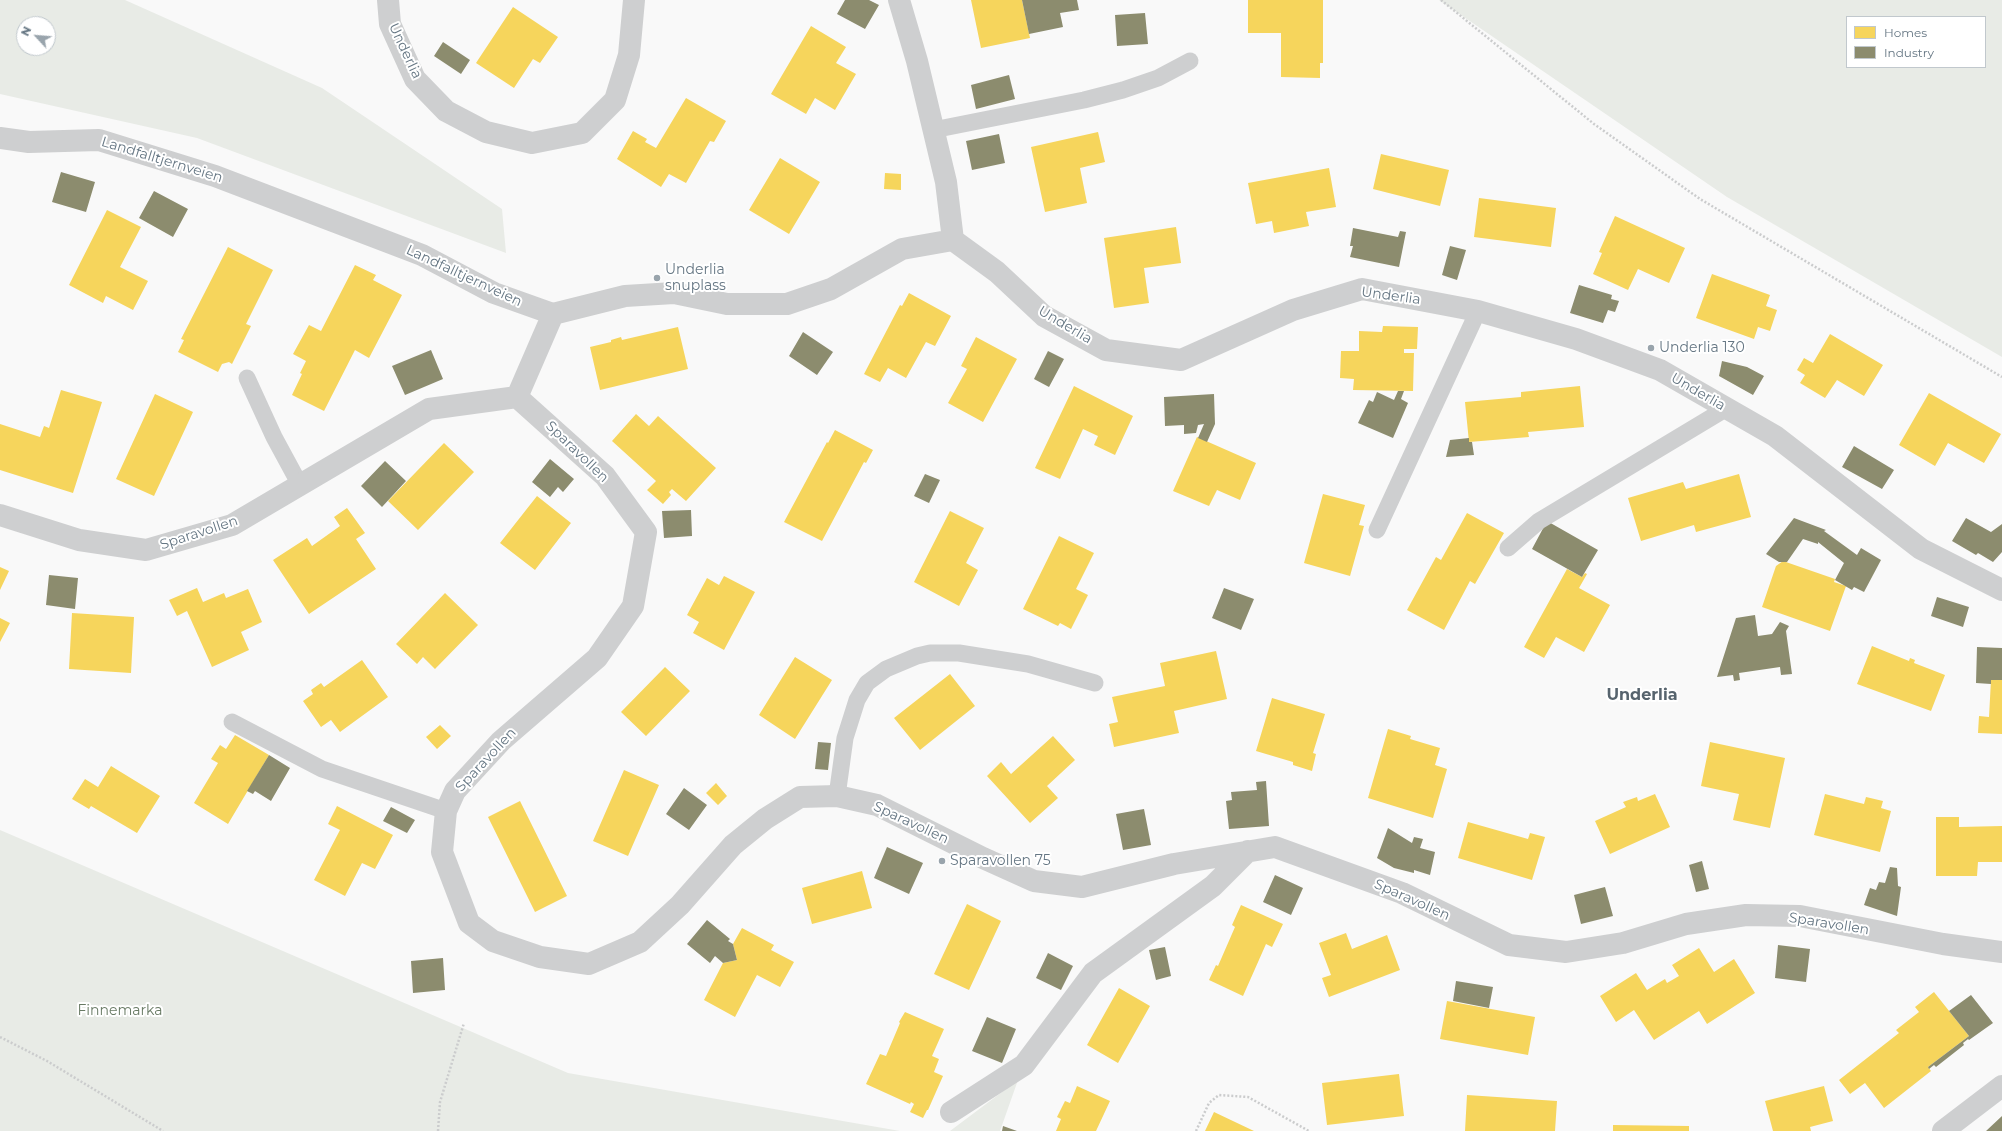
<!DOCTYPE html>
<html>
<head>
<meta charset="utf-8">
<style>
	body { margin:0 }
	#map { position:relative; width:2002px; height:1131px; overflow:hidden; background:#f9f9f9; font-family:Montserrat,sans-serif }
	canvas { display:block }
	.legend { position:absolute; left:1846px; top:16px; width:140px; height:52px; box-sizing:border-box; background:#fff; border:1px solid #c1c8cd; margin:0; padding:5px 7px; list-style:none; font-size:12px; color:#657683 }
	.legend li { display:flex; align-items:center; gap:8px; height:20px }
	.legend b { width:20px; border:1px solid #c1c8cd }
	.north { position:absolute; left:16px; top:16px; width:40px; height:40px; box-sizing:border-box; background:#fff; border:1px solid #c1c8cd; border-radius:50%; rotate:296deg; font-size:11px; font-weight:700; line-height:16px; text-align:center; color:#657683 }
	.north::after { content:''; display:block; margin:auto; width:14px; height:18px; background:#99a4ac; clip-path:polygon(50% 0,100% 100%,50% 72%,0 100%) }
</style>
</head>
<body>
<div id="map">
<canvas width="2002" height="1131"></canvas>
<ul class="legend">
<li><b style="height:11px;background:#f6d55c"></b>Homes</li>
<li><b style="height:11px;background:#8c8c6e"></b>Industry</li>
</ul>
<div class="north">N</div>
</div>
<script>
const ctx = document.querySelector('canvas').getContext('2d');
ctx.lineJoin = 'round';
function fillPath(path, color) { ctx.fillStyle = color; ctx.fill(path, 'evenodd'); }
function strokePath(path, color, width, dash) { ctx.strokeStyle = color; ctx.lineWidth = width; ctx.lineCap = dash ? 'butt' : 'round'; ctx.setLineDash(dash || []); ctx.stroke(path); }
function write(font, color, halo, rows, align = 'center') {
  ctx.font = font + ' Montserrat,sans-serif'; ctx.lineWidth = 4; ctx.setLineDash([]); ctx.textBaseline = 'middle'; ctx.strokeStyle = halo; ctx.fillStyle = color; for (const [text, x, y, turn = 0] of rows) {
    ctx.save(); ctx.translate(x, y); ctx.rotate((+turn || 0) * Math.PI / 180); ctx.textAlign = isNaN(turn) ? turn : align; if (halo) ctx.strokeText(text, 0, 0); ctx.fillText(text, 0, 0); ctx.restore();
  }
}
fillPath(new Path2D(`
	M 0,0 L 125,0 L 322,88 L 502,209 L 506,253 L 197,138 L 0,94 ZM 24,24 L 48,24 L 48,48 L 24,48 Z
	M 1439,0 L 2002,0 L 2002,357 L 1727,197 ZM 1847,17 L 1985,17 L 1985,67 L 1847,67 Z
	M 0,830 L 568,1073 L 900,1131 L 0,1131 Z
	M 1018,1080 L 1000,1131 L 950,1131 Z`), '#e8ebe6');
fillPath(new Path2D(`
	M 971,0 L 1022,0 L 1030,38 L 981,48 Z
	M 1248,0 L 1323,0 L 1323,63 L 1320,63 L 1320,78 L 1281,77 L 1281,33 L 1248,33 Z
	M 513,7 L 558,37 L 540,63 L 533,59 L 514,88 L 476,63 Z
	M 811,26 L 846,47 L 836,63 L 856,74 L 835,110 L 815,98 L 806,114 L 771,94 Z
	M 686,98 L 726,121 L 714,142 L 710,141 L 686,183 L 669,174 L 661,187 L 617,159 L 633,131 L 647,139 L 645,142 L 656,148 Z
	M 1098,132 L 1105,162 L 1080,168 L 1087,203 L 1045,212 L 1031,147 Z
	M 1381,154 L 1449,170 L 1440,206 L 1373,189 Z
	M 780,158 L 820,182 L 789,234 L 749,210 Z
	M 1329,168 L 1336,207 L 1306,212 L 1309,226 L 1274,233 L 1272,221 L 1256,224 L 1248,183 Z
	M 885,173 L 901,174 L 901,190 L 884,189 Z
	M 1479,198 L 1556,208 L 1551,247 L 1474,237 Z
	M 107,210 L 141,227 L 120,267 L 148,281 L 133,310 L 106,296 L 103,303 L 69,285 Z
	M 1615,216 L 1685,248 L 1669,283 L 1638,269 L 1628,290 L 1593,274 L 1602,253 L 1599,252 Z
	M 1176,227 L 1181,263 L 1144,268 L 1149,303 L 1114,308 L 1104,238 Z
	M 228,247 L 273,270 L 246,324 L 251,326 L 232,364 L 229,362 L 222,364 L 218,372 L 178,352 L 184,340 L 181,339 Z
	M 355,265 L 376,275 L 373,280 L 402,295 L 369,358 L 355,350 L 324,411 L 292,395 L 302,374 L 300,373 L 306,361 L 293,354 L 309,325 L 321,331 Z
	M 1712,274 L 1770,295 L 1766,306 L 1777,310 L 1770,331 L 1758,327 L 1754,339 L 1696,318 Z
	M 909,293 L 951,316 L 935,346 L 926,342 L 906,378 L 888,368 L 880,382 L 864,374 L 900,305 L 902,306 Z
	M 1383,326 L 1418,327 L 1417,349 L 1404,349 L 1404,353 L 1414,353 L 1413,391 L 1353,390 L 1354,379 L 1340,378 L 1341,351 L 1359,351 L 1359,331 L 1382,332 Z
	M 678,327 L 688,369 L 600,390 L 590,347 L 611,342 L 611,340 L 621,337 L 622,340 Z
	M 1830,334 L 1883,365 L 1864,396 L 1837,380 L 1825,398 L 1800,383 L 1805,375 L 1797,370 L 1804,358 L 1813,363 Z
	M 976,337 L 1017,359 L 983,422 L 948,403 L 967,369 L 961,366 Z
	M 1074,386 L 1133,416 L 1115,455 L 1094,445 L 1098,436 L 1083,429 L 1060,479 L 1035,468 Z
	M 1580,386 L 1584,427 L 1528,432 L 1529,437 L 1469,442 L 1465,402 L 1521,397 L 1521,392 Z
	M 61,390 L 102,402 L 73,493 L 0,470 L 0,424 L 40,437 L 44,426 L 49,428 Z
	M 1929,393 L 2001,434 L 1984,463 L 1948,443 L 1935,466 L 1899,445 Z
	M 155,394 L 193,412 L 154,496 L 116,479 Z
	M 636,414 L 649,426 L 658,416 L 716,468 L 686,501 L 672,489 L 669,492 L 671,495 L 663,504 L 647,490 L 656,481 L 612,441 Z
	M 835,430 L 873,450 L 866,463 L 864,462 L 822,541 L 784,522 L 827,442 L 828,443 Z
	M 1197,437 L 1256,463 L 1240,500 L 1217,490 L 1209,506 L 1173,491 Z
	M 444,443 L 474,472 L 418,530 L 388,501 Z
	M 1739,474 L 1751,517 L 1696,532 L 1694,525 L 1641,541 L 1628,498 L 1683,482 L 1686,489 Z
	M 1323,494 L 1365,505 L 1359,525 L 1364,526 L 1350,576 L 1304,563 Z
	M 537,496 L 571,523 L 535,570 L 500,543 Z
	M 347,508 L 365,533 L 356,539 L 376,569 L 309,614 L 273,560 L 307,538 L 312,546 L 340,526 L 334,517 Z
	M 950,511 L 984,528 L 966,563 L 978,570 L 959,606 L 914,582 Z
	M 1467,513 L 1504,533 L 1475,584 L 1470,581 L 1444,630 L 1407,610 L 1436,557 L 1441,560 Z
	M 1059,536 L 1094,553 L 1076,589 L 1088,595 L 1071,629 L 1060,623 L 1058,626 L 1023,609 Z
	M 1783,561 L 1835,579 L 1834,582 L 1846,586 L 1830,631 L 1762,607 L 1776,566 Z
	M 0,567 L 9,571 L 0,590 Z
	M 1567,569 L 1582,577 L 1585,573 L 1587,574 L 1579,588 L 1610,605 L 1584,652 L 1556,637 L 1544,658 L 1524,647 Z
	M 724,576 L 755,592 L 724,650 L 693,633 L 699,622 L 687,615 L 707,578 L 719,585 Z
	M 197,588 L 203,602 L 224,593 L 226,598 L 248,589 L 262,622 L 241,632 L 249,650 L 212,667 L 187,611 L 177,616 L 169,600 Z
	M 445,593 L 478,625 L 435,669 L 423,657 L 417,664 L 396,644 Z
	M 72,613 L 134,617 L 131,673 L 69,669 Z
	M 0,618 L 10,623 L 0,642 Z
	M 1872,646 L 1909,661 L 1910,658 L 1915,660 L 1914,663 L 1945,675 L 1931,711 L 1857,684 Z
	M 1216,651 L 1227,699 L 1174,711 L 1179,733 L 1114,747 L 1109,724 L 1118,722 L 1112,697 L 1165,686 L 1160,663 Z
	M 795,657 L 832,680 L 795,739 L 759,715 Z
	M 362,660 L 388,697 L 340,732 L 331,720 L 321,727 L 303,701 L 313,694 L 311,690 L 321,683 L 324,687 Z
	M 665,667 L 690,691 L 646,736 L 621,712 Z
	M 950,674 L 975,706 L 920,750 L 894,718 Z
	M 1991,680 L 2002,680 L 2002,734 L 1978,733 L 1979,716 L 1989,717 Z
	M 1272,698 L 1325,714 L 1313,753 L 1316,754 L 1312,771 L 1293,765 L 1293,762 L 1256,751 Z
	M 440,725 L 451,736 L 437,749 L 426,737 Z
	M 1388,729 L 1411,736 L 1410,739 L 1440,748 L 1435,765 L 1447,769 L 1433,818 L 1368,798 Z
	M 235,735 L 269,755 L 228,824 L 194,803 L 218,763 L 211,759 L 220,745 L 226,749 Z
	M 1053,736 L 1075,760 L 1047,786 L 1058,798 L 1030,823 L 987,776 L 1001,762 L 1011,774 Z
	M 1710,742 L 1785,758 L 1770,828 L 1733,820 L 1739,794 L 1701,786 Z
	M 111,766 L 160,796 L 137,833 L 91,806 L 89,809 L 72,799 L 85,779 L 98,787 Z
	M 624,770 L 659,785 L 628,856 L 593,841 Z
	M 716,783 L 727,796 L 718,805 L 706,793 Z
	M 1655,794 L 1670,827 L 1610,854 L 1595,821 L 1626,807 L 1623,802 L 1637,797 L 1638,801 Z
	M 1825,794 L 1864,804 L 1866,797 L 1883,801 L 1881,808 L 1891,811 L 1880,852 L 1814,835 Z
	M 520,801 L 567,896 L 535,912 L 488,817 Z
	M 337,806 L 393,835 L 375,869 L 362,863 L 345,896 L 314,880 L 340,830 L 328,824 Z
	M 1936,817 L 1959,817 L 1959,827 L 2002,826 L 2002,862 L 1978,862 L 1977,876 L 1936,876 Z
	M 1468,822 L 1528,839 L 1530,833 L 1545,837 L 1532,880 L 1458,858 Z
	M 862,871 L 872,908 L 812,924 L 802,888 Z
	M 967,904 L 1001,921 L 969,990 L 934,974 Z
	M 1241,905 L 1283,924 L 1272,947 L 1266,944 L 1243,996 L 1209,980 L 1216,965 L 1218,966 L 1235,927 L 1232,925 Z
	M 742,928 L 774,945 L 771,950 L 794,962 L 780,987 L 757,975 L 735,1017 L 704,1000 L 723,963 L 737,960 L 733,944 Z
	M 1346,933 L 1352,949 L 1387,935 L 1400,970 L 1329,997 L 1322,978 L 1331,975 L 1319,943 Z
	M 1699,948 L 1714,972 L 1734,959 L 1755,993 L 1707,1024 L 1699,1011 L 1654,1040 L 1634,1010 L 1616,1022 L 1600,996 L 1636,973 L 1647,990 L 1665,979 L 1667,983 L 1679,976 L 1672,965 Z
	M 1119,988 L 1150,1006 L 1118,1063 L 1087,1045 Z
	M 1934,992 L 1969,1036 L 1928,1067 L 1931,1071 L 1884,1108 L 1865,1083 L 1850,1094 L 1839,1080 L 1899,1033 L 1896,1030 L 1919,1012 L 1915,1007 Z
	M 1447,1001 L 1535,1017 L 1528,1055 L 1440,1039 Z
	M 905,1012 L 944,1029 L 932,1056 L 939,1059 L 934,1072 L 943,1076 L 928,1110 L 927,1110 L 923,1118 L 910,1112 L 914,1104 L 911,1102 L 910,1104 L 866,1084 L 880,1054 L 886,1056 L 900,1023 L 899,1022 Z
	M 1399,1074 L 1404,1116 L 1327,1125 L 1322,1083 Z
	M 1077,1086 L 1110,1101 L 1096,1131 L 1056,1131 L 1061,1119 L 1057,1117 L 1065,1101 L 1070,1103 Z
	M 1824,1086 L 1833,1121 L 1810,1127 L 1811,1131 L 1773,1131 L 1765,1101 Z
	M 1467,1095 L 1557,1101 L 1555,1131 L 1465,1131 Z
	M 1214,1112 L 1254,1131 L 1205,1131 Z
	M 1613,1125 L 1689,1126 L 1689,1131 L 1613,1131 Z`), '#f6d55c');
fillPath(new Path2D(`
	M 845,0 L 869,0 L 879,5 L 865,29 L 837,14 Z
	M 1022,0 L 1077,0 L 1079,10 L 1060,13 L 1063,27 L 1029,34 Z
	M 1145,13 L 1148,44 L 1117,46 L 1115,15 Z
	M 443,42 L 470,60 L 461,74 L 434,56 Z
	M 1009,75 L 1015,99 L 976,109 L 971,85 Z
	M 999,134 L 1005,163 L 972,170 L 966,141 Z
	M 61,172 L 95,182 L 86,212 L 52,202 Z
	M 154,191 L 188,209 L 173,237 L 139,218 Z
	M 1353,228 L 1398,237 L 1400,231 L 1406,232 L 1399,267 L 1350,257 L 1353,246 L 1350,246 Z
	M 1450,246 L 1466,250 L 1457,280 L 1442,275 Z
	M 1579,285 L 1612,295 L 1611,299 L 1619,301 L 1615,312 L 1608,310 L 1603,323 L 1570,313 Z
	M 803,332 L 833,352 L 817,375 L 789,356 Z
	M 431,350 L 443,379 L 405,395 L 392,366 Z
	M 1048,351 L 1064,359 L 1049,387 L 1034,379 Z
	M 1722,361 L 1747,367 L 1764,376 L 1753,395 L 1719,376 Z
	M 1398,391 L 1404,391 L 1401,399 L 1408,403 L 1393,438 L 1358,423 L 1369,400 L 1373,402 L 1377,392 L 1394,400 Z
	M 1214,394 L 1215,424 L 1207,442 L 1198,438 L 1204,424 L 1198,425 L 1196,433 L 1184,434 L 1184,425 L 1165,426 L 1164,397 Z
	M 1469,438 L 1469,442 L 1472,442 L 1474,455 L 1446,457 L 1450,440 Z
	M 1854,446 L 1894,470 L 1882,489 L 1842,467 Z
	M 550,459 L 574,479 L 563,492 L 558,487 L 550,497 L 532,482 Z
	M 385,461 L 406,481 L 382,507 L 361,486 Z
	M 925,474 L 940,480 L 929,503 L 914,496 Z
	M 691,510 L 692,536 L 664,538 L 662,511 Z
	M 1794,518 L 1826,530 L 1824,531 L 1857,555 L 1861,548 L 1881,560 L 1864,592 L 1854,587 L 1852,590 L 1835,580 L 1844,563 L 1818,542 L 1818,544 L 1803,539 L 1787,562 L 1779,562 L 1766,554 Z
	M 1966,518 L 1991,532 L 2002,524 L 2002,552 L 1993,562 L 1978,553 L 1976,555 L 1952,541 Z
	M 1547,521 L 1598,550 L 1582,577 L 1532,549 Z
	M 49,575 L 78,578 L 75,609 L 46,605 Z
	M 1224,588 L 1254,599 L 1241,630 L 1212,618 Z
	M 1937,597 L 1969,607 L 1963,627 L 1931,616 Z
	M 1755,615 L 1758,636 L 1772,634 L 1780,622 L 1789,626 L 1786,631 L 1792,674 L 1781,675 L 1780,667 L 1739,673 L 1740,680 L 1734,681 L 1733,675 L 1717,677 L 1736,618 Z
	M 1977,647 L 2002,648 L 2002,680 L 1991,680 L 1991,684 L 1976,683 Z
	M 818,742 L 831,743 L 828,770 L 815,769 Z
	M 269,755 L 290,768 L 271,801 L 255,791 L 253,794 L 247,791 Z
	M 1266,781 L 1269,826 L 1229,829 L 1226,801 L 1232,800 L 1231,792 L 1257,790 L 1256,782 Z
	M 684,788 L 707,805 L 689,830 L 666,814 Z
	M 391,807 L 415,820 L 407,833 L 383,821 Z
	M 1144,809 L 1151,845 L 1123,850 L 1116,814 Z
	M 1388,828 L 1412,843 L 1414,837 L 1423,839 L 1420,848 L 1435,852 L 1430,875 L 1414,870 L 1414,873 L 1394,868 L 1377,858 Z
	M 887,847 L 923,863 L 909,894 L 874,878 Z
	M 1702,861 L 1709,889 L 1696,892 L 1689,865 Z
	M 1890,867 L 1897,868 L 1898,886 L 1901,887 L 1897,916 L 1864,905 L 1870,888 L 1876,890 L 1879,882 L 1885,883 Z
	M 1275,875 L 1303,888 L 1291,915 L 1263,902 Z
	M 1605,887 L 1613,916 L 1581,924 L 1574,895 Z
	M 707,920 L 730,939 L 728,941 L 733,944 L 737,960 L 723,963 L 715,956 L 710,963 L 687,944 Z
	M 1778,945 L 1810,949 L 1806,982 L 1775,978 Z
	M 1165,947 L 1171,976 L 1156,980 L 1149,950 Z
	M 1048,953 L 1073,966 L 1061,990 L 1036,978 Z
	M 443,958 L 445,990 L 413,993 L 411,961 Z
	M 1456,981 L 1493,987 L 1489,1008 L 1453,1001 Z
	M 1971,995 L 1993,1023 L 1969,1040 L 1968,1039 L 1963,1043 L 1964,1045 L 1936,1067 L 1934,1065 L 1929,1069 L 1928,1067 L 1969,1036 L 1949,1011 Z
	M 987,1017 L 1016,1029 L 1002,1063 L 972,1051 Z
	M 2002,1116 L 2002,1131 L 1986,1131 Z
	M 1003,1126 L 1017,1131 L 1002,1131 Z`), '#8c8c6e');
strokePath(new Path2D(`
	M 1441,0 L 1594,124 L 1700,199 L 2002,377
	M 0,1037 L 47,1061 L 163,1131
	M 438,1131 L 440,1102 L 464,1023
	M 1196,1131 L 1209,1103 L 1219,1095 L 1248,1097 L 1309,1131`), '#cbcccd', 2.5, [2, 2]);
strokePath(new Path2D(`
	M 933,130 L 1084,100 L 1123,90 L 1158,78 L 1190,61
	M 247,378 L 274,437 L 300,485
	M 1377,530 L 1478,311
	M 1508,548 L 1539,521 L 1727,408
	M 232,722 L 322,769 L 446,811
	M 837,796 L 845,738 L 857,700 L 867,683 L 886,669 L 917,656 L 930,653 L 959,653 L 1028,664 L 1095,683`), '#cecfd0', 17);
strokePath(new Path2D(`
	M 388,0 L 390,24 L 415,79 L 446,111 L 486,132 L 532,143 L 582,133 L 615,100 L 629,55 L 634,0
	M 899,0 L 917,61 L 946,182 L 953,240 L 997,272 L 1044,316 L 1106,350 L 1181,360 L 1293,310 L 1362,289 L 1478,311 L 1576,339 L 1660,370 L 1775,436 L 1921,549 L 2002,590
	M 0,138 L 29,142 L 99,140 L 215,176 L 422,255 L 494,293 L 553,314 L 625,296 L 674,293 L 727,304 L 787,304 L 831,289 L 902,249 L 953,240
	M 517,397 L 553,314
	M 0,515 L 79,540 L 146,550 L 232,525 L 429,409 L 517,397 L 605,476 L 646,532 L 633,606 L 597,658 L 501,741 L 455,791 L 446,811 L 442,852 L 469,923 L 493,941 L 540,957 L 589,964 L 640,942 L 680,905 L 733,845 L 765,819 L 800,797 L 837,796 L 877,805 L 983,858 L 1034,881 L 1082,887 L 1174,864 L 1275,847 L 1402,893 L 1509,945 L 1566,952 L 1623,943 L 1686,924 L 1746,915 L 1800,916 L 1943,944 L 2002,952
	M 951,1112 L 1024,1065 L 1093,973 L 1213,886 L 1248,851
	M 1943,1131 L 2002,1086`), '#cecfd0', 22);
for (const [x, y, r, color] of [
	[657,278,4,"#99a4ac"],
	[1651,348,4,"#99a4ac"],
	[942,861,4,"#99a4ac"]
]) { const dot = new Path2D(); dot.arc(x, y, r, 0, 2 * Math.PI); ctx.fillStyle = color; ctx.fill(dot); strokePath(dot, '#fff', 1.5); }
write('14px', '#657683', '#fff', [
	["Underlia",405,51,65],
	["Landfalltjernveien",162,160,17],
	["Landfalltjernveien",464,276,25],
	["Underlia",1391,296,8],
	["Underlia",1065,325,31],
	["Underlia",1698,392,30],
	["Sparavollen",577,452,44],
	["Sparavollen",199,533,-18],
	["Sparavollen",486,760,-47],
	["Sparavollen",911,823,25],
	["Sparavollen",1412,900,24],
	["Sparavollen",1829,924,9]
]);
write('14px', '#657683', '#fff', [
	["Underlia",665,270],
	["snuplass",665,286],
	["Underlia 130",1659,348],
	["Sparavollen 75",950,861]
], 'left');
write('14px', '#687a64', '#fff', [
	["Finnemarka",120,1011]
]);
write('bold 16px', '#57646e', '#fff', [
	["Underlia",1642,695]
]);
</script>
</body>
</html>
